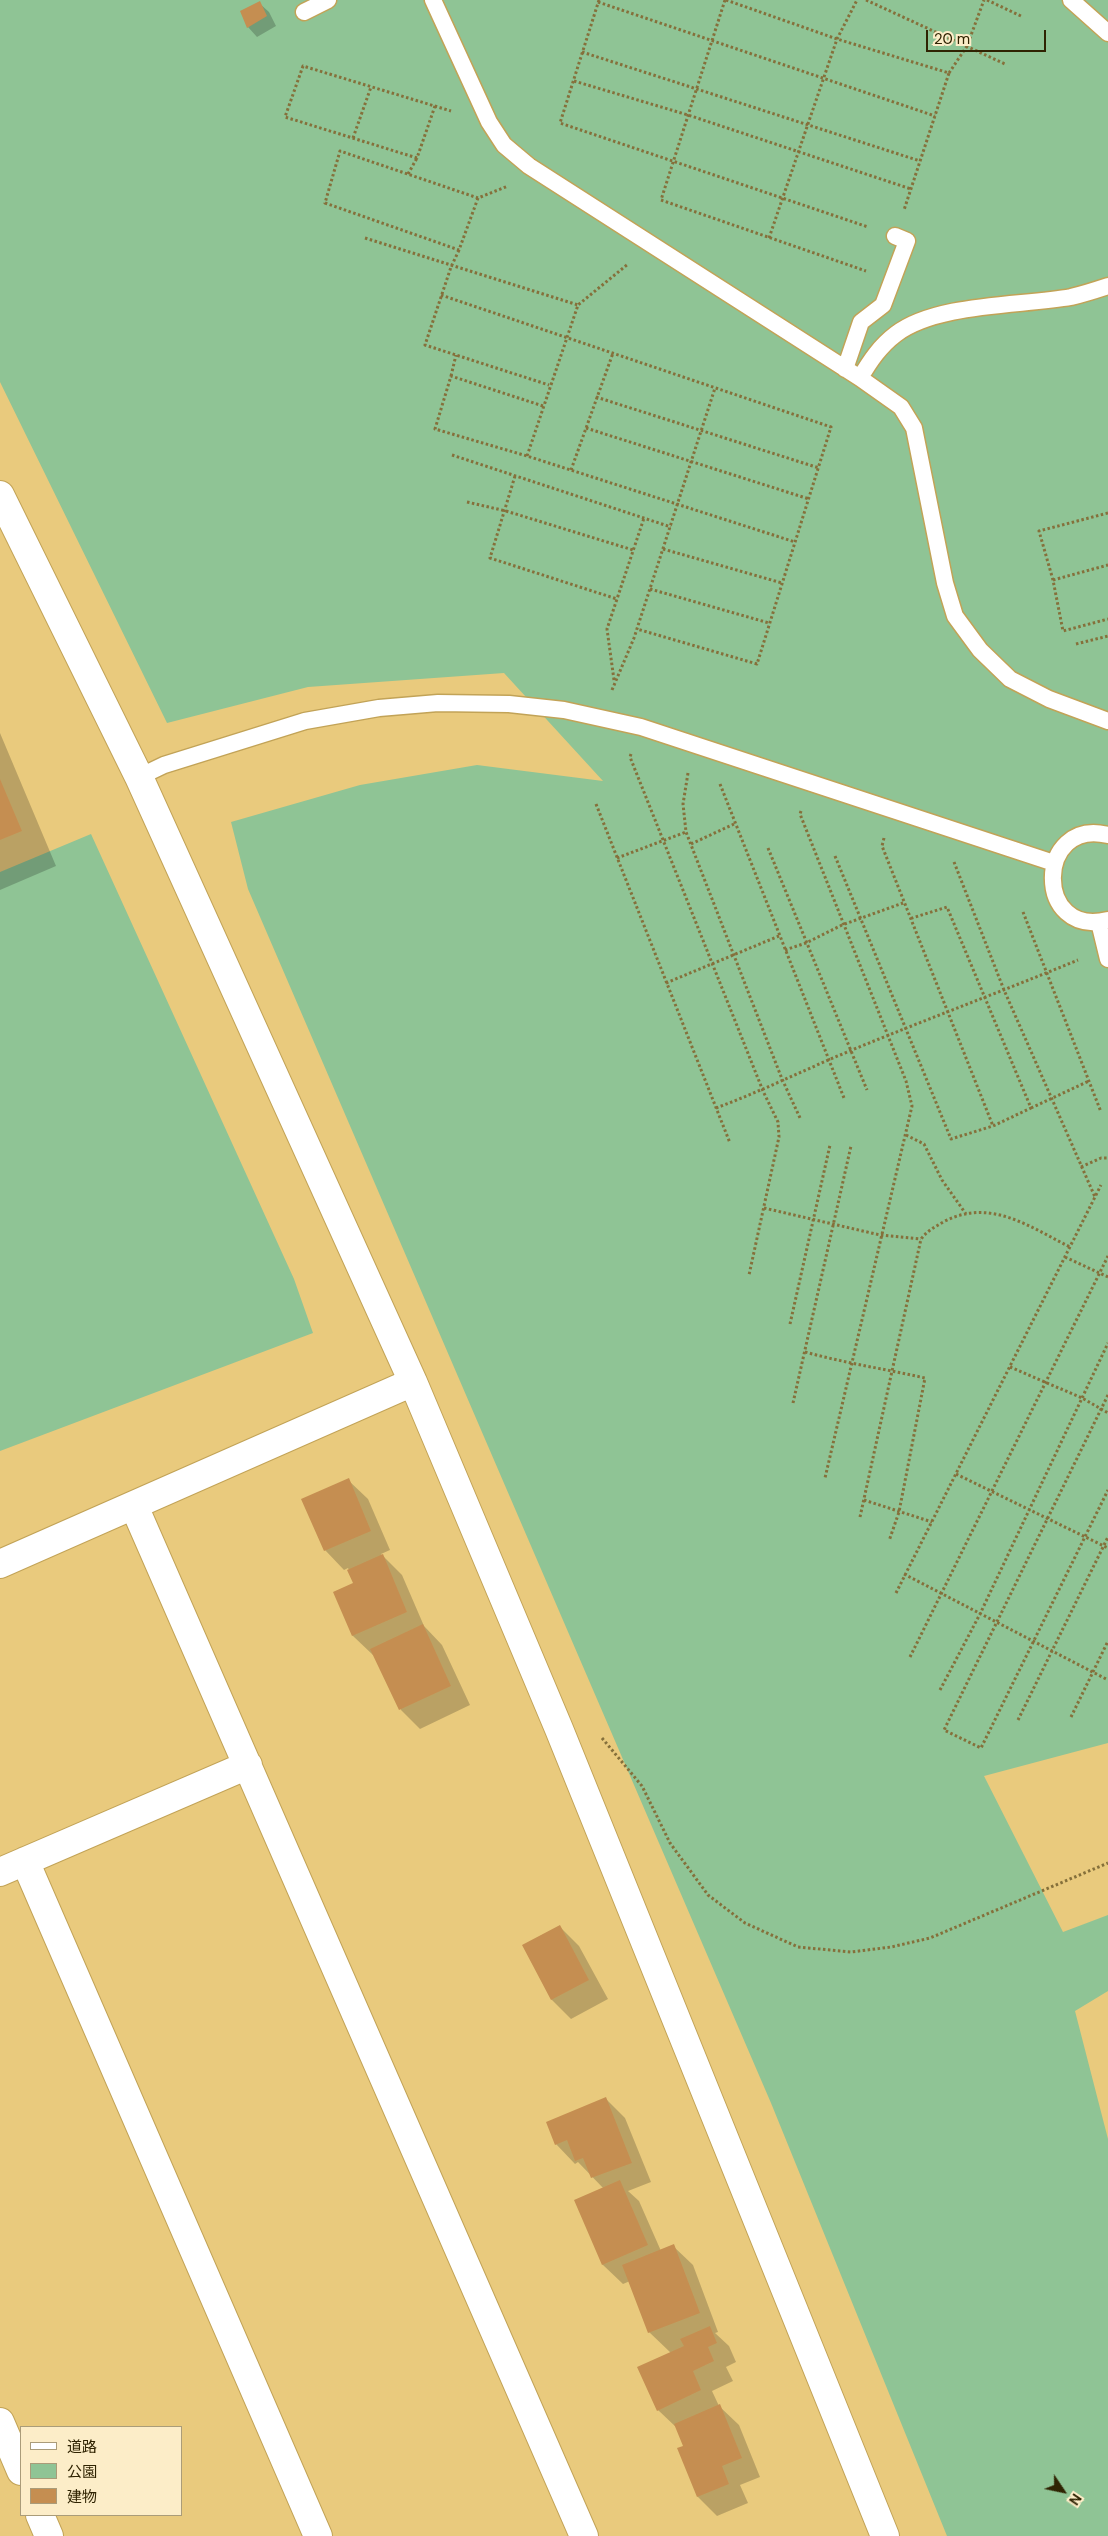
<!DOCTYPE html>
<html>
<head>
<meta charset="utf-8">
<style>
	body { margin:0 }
	#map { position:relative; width:1108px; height:2536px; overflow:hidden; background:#e9ca7d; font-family:"DM Sans","Noto Sans JP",sans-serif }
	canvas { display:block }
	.legend { position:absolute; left:20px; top:2426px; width:162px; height:90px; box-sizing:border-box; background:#fcedc8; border:1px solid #aa9c79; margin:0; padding:6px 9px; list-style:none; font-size:15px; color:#2f2302 }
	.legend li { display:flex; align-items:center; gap:10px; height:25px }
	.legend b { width:25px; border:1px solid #aa9c79 }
	.north { position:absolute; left:1038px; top:2466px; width:50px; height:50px; -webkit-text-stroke:4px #fcedc8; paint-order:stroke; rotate:124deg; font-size:14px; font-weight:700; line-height:20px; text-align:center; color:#2f2302 }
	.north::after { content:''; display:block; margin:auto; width:18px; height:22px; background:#2f2302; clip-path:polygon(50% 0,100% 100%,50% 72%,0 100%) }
	.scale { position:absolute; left:926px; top:30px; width:120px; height:22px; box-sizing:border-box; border:2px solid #2f2302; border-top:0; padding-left:6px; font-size:15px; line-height:18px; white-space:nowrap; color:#2f2302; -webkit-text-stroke:4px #fcedc8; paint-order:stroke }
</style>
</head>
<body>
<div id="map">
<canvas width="1108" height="2536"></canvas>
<ul class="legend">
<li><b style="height:6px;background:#fff"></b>道路</li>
<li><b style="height:14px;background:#8fc495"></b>公園</li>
<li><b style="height:14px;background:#c58e51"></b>建物</li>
</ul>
<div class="north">N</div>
<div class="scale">20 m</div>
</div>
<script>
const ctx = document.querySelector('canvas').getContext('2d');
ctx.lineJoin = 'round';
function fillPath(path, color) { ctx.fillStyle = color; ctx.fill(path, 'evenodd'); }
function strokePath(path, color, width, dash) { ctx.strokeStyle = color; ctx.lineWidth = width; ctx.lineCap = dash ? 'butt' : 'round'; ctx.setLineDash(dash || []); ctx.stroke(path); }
fillPath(new Path2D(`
	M 0,0 L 1108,0 L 1108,1743 L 984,1776 L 1063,1932 L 1108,1915 L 1108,1991 L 1075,2011 L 1108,2139 L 1108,2536 L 947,2536 L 771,2103 L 248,889 L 231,822 L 360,785 L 477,765 L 603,781 L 504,673 L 308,687 L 167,723 L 0,382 Z
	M 91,834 L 294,1279 L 313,1333 L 0,1451 L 0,872 Z`), '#8fc495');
fillPath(new Path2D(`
	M 259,3 L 269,12 L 276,26 L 257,37 L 248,27 Z
	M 0,733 L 56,866 L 0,890 Z
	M 348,1480 L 368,1499 L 390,1550 L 381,1554 L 402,1575 L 424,1626 L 442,1645 L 470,1705 L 420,1729 L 401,1710 L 374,1654 L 373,1655 L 353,1636 L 334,1592 L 355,1583 L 348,1568 L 344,1570 L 325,1550 Z
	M 560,1927 L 579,1946 L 608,1999 L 571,2019 L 552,2000 L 523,1946 Z
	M 606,2099 L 625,2118 L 651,2182 L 628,2191 L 639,2201 L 661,2251 L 673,2246 L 693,2265 L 718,2332 L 715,2333 L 729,2346 L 736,2362 L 726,2367 L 733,2381 L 712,2391 L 719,2406 L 739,2425 L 760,2477 L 740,2485 L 748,2503 L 717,2516 L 698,2497 L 685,2446 L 678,2429 L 658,2410 L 671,2353 L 649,2332 L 630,2281 L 623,2284 L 603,2265 L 575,2201 L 604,2189 L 578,2162 L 575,2164 L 556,2144 Z`), '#0003');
fillPath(new Path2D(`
	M 260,1 L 267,16 L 247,28 L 240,11 Z
	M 0,779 L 22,831 L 0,840 Z
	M 349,1478 L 371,1531 L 324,1551 L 301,1499 Z
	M 383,1554 L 407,1612 L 352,1636 L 333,1592 L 353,1583 L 347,1570 Z
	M 423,1624 L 451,1686 L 399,1710 L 370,1649 Z
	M 560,1925 L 589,1980 L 551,2000 L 522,1945 Z
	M 606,2097 L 632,2163 L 591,2178 L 583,2158 L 575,2161 L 567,2140 L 555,2145 L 546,2122 Z
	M 620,2180 L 648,2245 L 602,2265 L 574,2200 Z
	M 674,2244 L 700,2313 L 648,2333 L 622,2265 Z
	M 710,2326 L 717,2343 L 708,2347 L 714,2361 L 693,2371 L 701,2390 L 657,2411 L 637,2367 L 684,2346 L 680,2339 Z
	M 720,2404 L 742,2458 L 722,2466 L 729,2484 L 697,2497 L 677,2448 L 683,2446 L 674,2424 Z`), '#c58e51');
const service = new Path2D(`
	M 433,0 L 489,122 L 504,145 L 529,166 L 860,378 L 901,407 L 914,428 L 945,583 L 955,616 L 980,650 L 1010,679 L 1049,699 L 1108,721
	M 1071,0 L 1108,33
	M 304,12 L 328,0
	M 845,369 L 861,322 L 883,305 L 907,241 L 895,236
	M 860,378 C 870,361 880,346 896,334 C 937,303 1021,306 1071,297 C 1083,294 1096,290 1108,286
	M 139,777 L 164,765 L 305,721 L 379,708 L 438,703 L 509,704 L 564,710 L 641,727 L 1054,863
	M 1108,835 C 1035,817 1034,939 1108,920
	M 1099,922 L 1108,959`);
const minor = new Path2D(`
	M 134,1506 L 584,2536
	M 25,1861 L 318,2536
	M 0,1872 L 248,1765
	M 0,2422 L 21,2471
	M 40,2515 L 49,2536`);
const tertiary = new Path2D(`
	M 0,495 L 139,777 L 413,1382 L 559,1729 L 885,2536
	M 0,1564 L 413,1382`);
strokePath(service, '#c2a357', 19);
strokePath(minor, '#c2a357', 30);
strokePath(tertiary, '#c2a357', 30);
strokePath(new Path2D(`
	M 599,0 L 560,123 L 868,227
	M 725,0 L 661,200 L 866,271
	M 726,0 L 837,39 L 949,73 L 904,210
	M 866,0 L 1005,64
	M 987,0 L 1023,17
	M 598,2 L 935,116
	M 582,52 L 920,161
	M 949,73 L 967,46 L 984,0
	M 574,81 L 688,115 L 911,189
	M 435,106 L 417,158 L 285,117 L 303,66 L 451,111
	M 353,138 L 371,87
	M 408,174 L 417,158
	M 478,198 L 459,250 L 325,203 L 340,151 L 478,198 L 508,186
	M 365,238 L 578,305
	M 769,238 L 837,39 L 857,0
	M 459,250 L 451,267 L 425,345 L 549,385
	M 441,295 L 831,427 L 757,664 L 637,629
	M 451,376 L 456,355
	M 596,397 L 819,468
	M 543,406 L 451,376 L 435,429 L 527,456 L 795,542
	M 586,428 L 809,499
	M 452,455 L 671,527
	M 527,456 L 578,305 L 628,264
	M 571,470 L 613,353
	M 515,476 L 490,558 L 617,599
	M 467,502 L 506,511 L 633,550
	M 1108,513 L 1039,531 L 1053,580 L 1063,631 L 1108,619
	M 663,549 L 782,583
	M 1053,580 L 1108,565
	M 650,589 L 769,623
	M 1076,644 L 1108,636
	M 614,680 L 607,629 L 644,518
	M 612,690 L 634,638 L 715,388
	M 631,754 L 630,757 L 763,1091 L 778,1122 L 779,1137 L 749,1275
	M 688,773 L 683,804 L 686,832 L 782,1079 L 800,1118
	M 720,784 L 844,1098
	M 596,804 L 730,1143
	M 801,811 L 800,814 L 906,1081 L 912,1106 L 825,1478
	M 884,838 L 882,846 L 993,1126
	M 691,844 L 734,824
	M 768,848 L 867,1090
	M 835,856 L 951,1139 L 993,1126 L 1031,1108 L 947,907 L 909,919
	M 617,858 L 686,832
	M 954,862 L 1004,990 L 1095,1197
	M 1023,912 L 1101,1112
	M 785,950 L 806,943 L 842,925 L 903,903
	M 666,983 L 779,936
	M 716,1108 C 762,1091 806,1069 852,1050 C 927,1019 1003,991 1078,960
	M 1031,1108 L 1089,1081
	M 906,1135 L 924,1144 L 942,1180 L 966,1214
	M 1081,1167 L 1101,1158 L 1108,1158
	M 764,1208 L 880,1235 L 921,1239
	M 1065,1257 L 1108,1277
	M 790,1324 L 830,1145
	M 805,1352 C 845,1363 885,1369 925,1378 L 899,1512 L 889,1541
	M 1010,1367 L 1082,1398 L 1108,1413
	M 1108,1395 L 944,1730 L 981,1748 L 1108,1490
	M 793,1403 L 851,1146
	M 956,1474 L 1108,1548
	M 864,1500 L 932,1522
	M 860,1517 L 921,1239 C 928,1230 935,1227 945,1221 C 991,1198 1030,1227 1070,1247
	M 904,1574 L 1108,1680
	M 896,1593 L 1101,1185
	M 910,1657 L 1108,1256
	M 940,1690 L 980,1614 L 1108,1343
	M 1071,1717 L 1108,1641
	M 1018,1720 L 1108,1537
	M 602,1738 L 642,1786 L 670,1843 L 708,1895 L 745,1923 L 798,1947 L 851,1952 L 891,1947 L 930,1938 L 1108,1863`), '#85703b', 3, [2.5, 2.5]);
strokePath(service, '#fff', 16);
strokePath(minor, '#fff', 28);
strokePath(tertiary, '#fff', 28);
</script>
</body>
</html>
